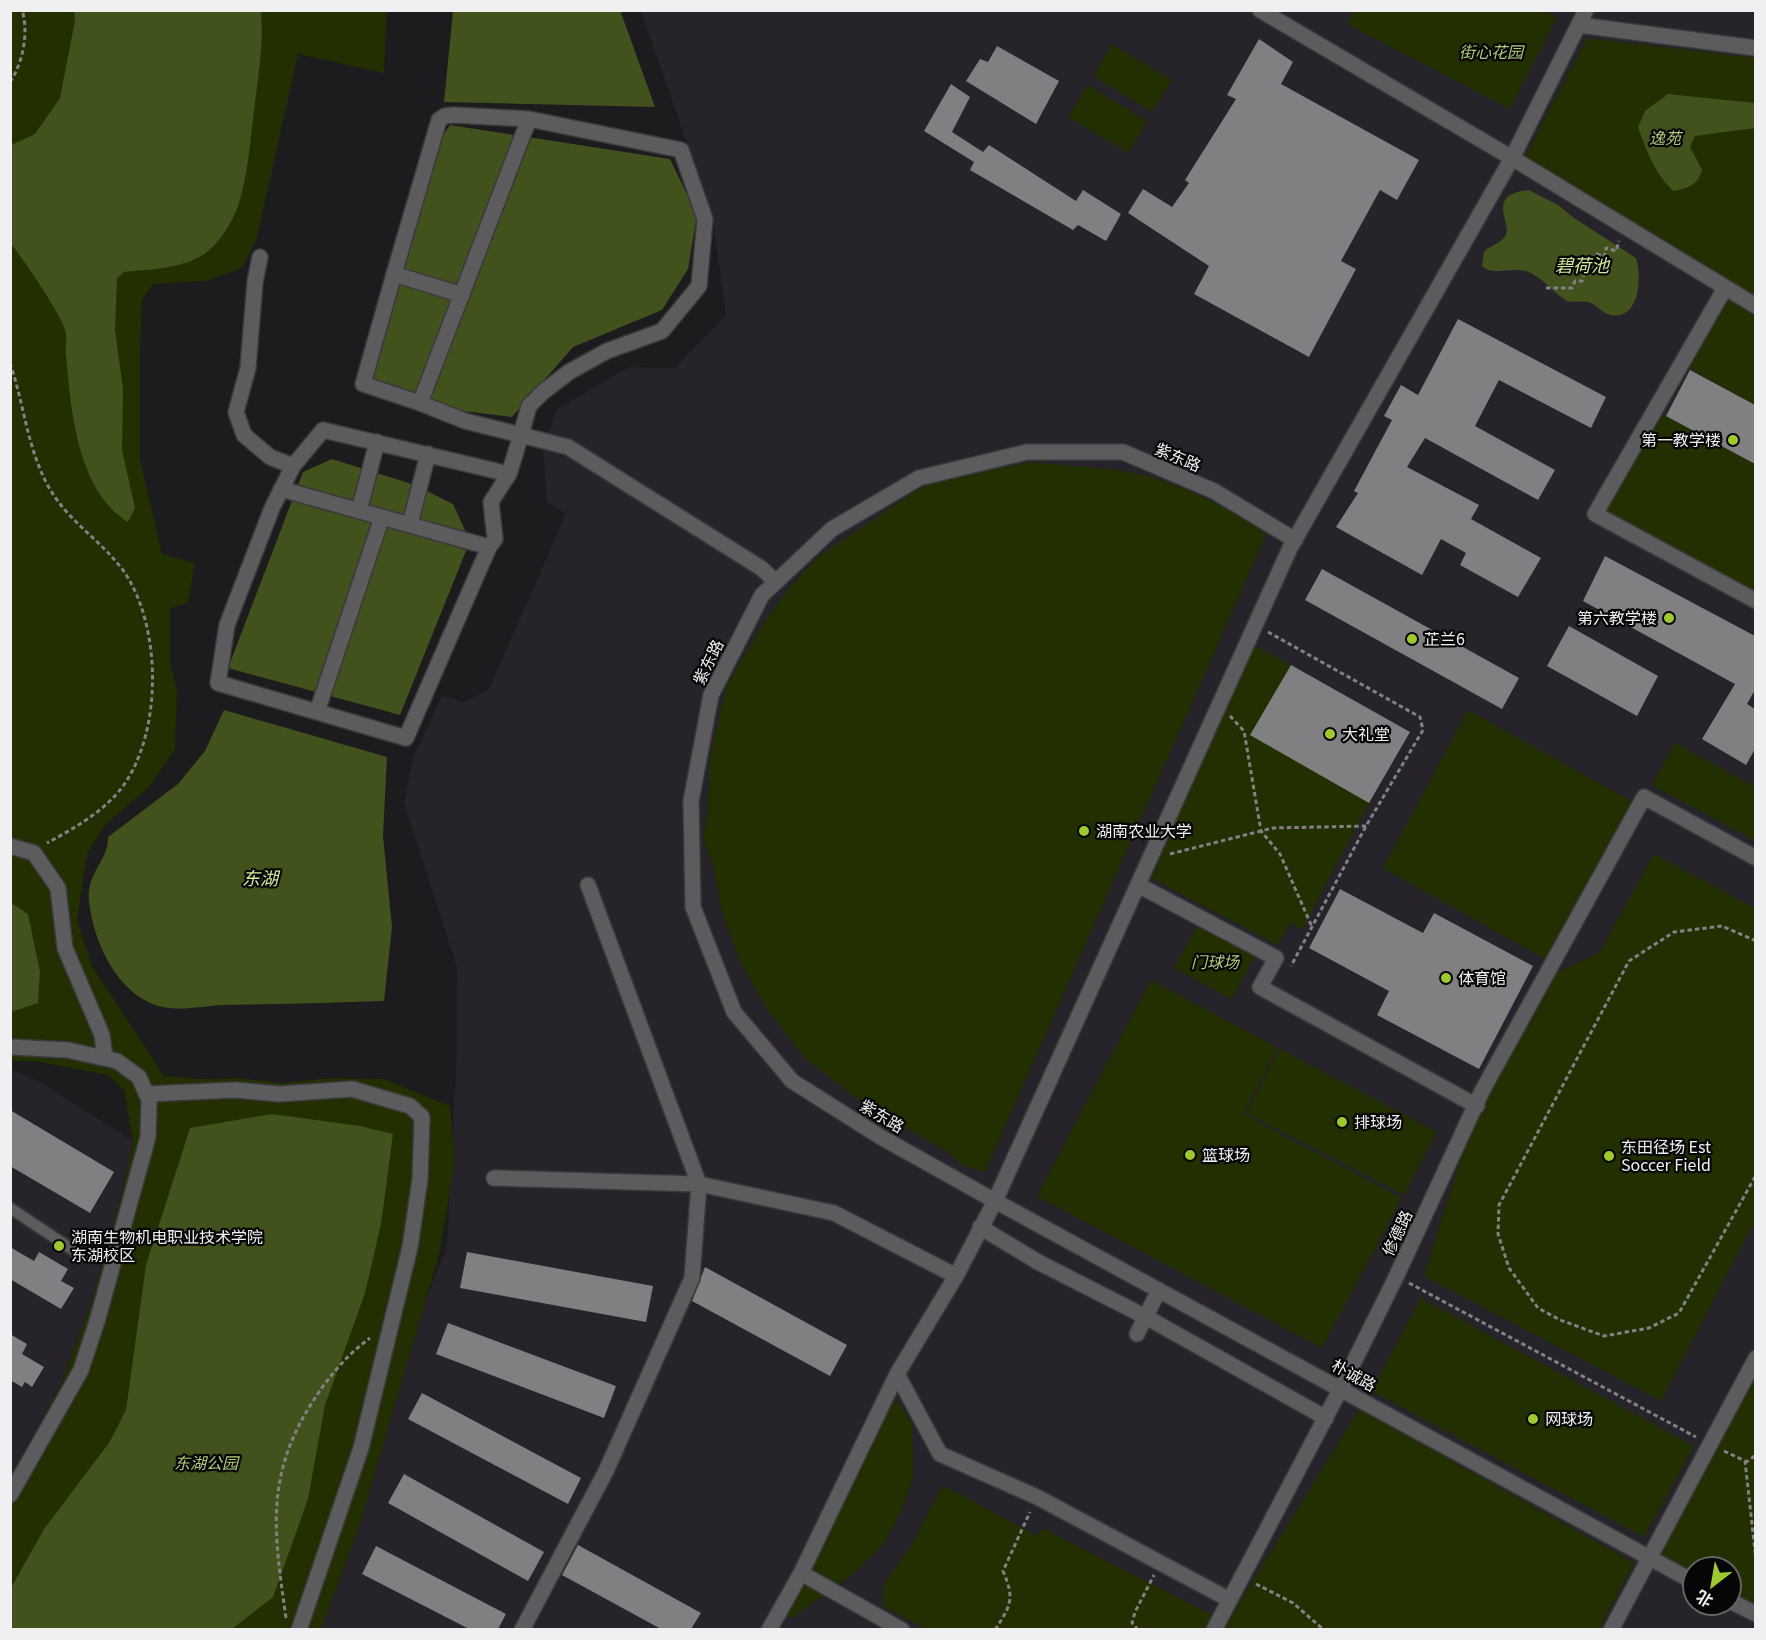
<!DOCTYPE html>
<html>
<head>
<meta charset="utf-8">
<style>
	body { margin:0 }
	#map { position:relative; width:1766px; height:1640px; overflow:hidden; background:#1c1b1e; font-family:Georgia,"Noto Sans SC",serif }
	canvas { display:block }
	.frame { position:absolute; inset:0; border:12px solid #f0eff1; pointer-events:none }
	.north { position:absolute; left:1682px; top:1556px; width:60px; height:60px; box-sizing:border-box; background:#070607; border:2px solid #646365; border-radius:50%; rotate:211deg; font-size:16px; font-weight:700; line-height:24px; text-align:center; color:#f0eff1 }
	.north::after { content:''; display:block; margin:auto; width:21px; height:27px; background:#9fca2d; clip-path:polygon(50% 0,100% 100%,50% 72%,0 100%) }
</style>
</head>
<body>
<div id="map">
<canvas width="1766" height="1640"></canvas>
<div class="frame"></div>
<div class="north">北</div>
</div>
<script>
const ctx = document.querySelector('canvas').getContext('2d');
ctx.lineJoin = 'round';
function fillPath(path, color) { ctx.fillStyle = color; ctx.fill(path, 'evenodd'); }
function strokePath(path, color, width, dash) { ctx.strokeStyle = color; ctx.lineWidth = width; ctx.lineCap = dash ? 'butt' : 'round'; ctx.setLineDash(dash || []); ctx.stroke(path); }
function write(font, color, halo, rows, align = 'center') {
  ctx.font = font + ' Georgia,"Noto Sans SC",serif'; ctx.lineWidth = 4.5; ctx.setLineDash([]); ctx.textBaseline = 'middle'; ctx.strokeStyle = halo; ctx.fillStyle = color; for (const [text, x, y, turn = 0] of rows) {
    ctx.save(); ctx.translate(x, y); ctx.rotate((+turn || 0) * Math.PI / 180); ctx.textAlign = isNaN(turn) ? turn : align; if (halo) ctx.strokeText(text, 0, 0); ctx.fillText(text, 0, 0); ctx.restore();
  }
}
fillPath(new Path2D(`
	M 641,11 L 1755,11 L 1755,1629 L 317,1630 L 393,1380 L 447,1247 L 456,1074 L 457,967 L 404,802 L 414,756 L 442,696 L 463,702 L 489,689 L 566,514 L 547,502 L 543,450 L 556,410 L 629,367 L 674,368 L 726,315 L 712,215 ZM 1694,1568 L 1730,1568 L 1730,1604 L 1694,1604 Z
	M 11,1069 L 38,1081 L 133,1141 L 122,1192 L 92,1300 L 60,1386 L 11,1475 Z`), '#26232b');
fillPath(new Path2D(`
	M 1354,10 L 1544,10 L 1557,17 L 1510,109 L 1347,24 Z
	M 11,11 L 387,11 L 384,73 L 298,54 L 257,238 L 242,268 L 206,281 L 153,284 L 142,300 L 140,355 L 140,459 L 162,554 L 195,563 L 188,603 L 170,608 L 170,663 L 177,690 L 175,750 L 148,788 L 105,825 L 87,854 L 77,921 L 92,966 L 164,1076 L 204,1079 L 238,1078 L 283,1083 L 332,1078 L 384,1079 L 450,1106 L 455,1162 L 439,1255 L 359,1527 L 321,1629 L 11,1630 L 11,1475 L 60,1386 L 92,1300 L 122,1192 L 133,1141 L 124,1090 L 108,1075 L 35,1061 L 11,1061 Z
	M 1587,38 L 1755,58 L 1755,297 L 1525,157 Z
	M 1112,44 L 1172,80 L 1152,112 L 1093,76 Z
	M 1088,85 L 1147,121 L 1128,153 L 1068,117 Z
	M 1725,288 L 1755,306 L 1755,405 L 1682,364 Z
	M 1655,410 L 1755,464 L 1755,601 L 1595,514 Z
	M 1029,462 C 1063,465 1097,467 1130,472 C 1164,477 1241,511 1266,535 L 985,1172 L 964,1166 L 946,1151 L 860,1101 L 806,1059 L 766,1008 L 740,961 L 723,916 L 713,865 L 703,838 L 708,809 L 710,758 L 727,685 L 764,623 L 789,588 L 819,556 L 925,485 Z
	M 1249,643 L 1291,665 L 1251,735 L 1369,803 L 1302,930 L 1290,923 L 1277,945 L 1148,876 Z
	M 1468,710 L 1633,802 L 1545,959 L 1383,868 Z
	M 1675,743 L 1755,787 L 1755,841 L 1652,785 Z
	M 1654,854 L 1755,908 L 1755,1221 L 1661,1401 L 1424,1276 L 1482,1091 L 1543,979 L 1599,953 Z
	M 1198,925 L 1255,956 L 1232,999 L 1174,968 Z
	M 1151,980 L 1278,1048 L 1243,1114 L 1402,1198 L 1322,1348 L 1037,1196 Z
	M 1280,1049 L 1437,1132 L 1404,1195 L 1246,1113 Z
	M 1421,1298 L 1694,1446 L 1644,1537 L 1371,1391 Z
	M 1755,1357 L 1755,1614 L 1730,1601 L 1730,1568 L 1694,1568 L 1694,1582 L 1649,1558 Z
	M 897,1400 L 912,1423 L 913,1476 L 902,1510 L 883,1545 L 853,1574 L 791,1619 L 786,1613 L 891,1407 Z
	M 1359,1409 L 1634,1563 L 1599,1630 L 925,1629 L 883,1606 L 883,1585 L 910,1547 L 943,1485 L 1037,1536 L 1043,1528 L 1227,1623 Z`), '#222f00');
fillPath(new Path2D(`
	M 620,10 L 655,107 L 444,102 L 453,11 Z
	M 74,11 L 261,11 C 264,45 258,77 254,111 C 250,142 248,176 238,206 C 232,222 221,241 208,251 C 187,269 151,269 124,272 L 117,278 L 115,330 L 123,389 L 122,450 L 135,508 L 128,522 C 77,491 71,409 66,356 C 65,348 67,340 66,333 C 64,318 22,257 11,244 L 11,145 L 35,134 L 60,98 L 75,21 Z
	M 1668,94 L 1755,103 L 1755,128 L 1695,136 L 1690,147 L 1702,170 C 1698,185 1687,189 1673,191 C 1655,174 1646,150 1638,127 L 1645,111 Z
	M 450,125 L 670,159 L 697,215 L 688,269 L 662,310 L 573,347 L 512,417 L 463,411 L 368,381 L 441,138 Z
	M 1529,190 L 1558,205 L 1574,218 L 1636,258 C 1642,277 1640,321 1610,315 C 1602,313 1598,306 1591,303 C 1582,299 1572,305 1564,299 C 1551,290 1542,277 1526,271 C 1513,267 1491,276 1482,266 L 1484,252 C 1490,245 1502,243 1506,235 C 1512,223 1485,194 1529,190 Z
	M 332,459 L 415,485 L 453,504 L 470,541 L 400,715 L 228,668 L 303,472 Z
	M 224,710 L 387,757 L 383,836 L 392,927 L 384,1001 C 330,1003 277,1004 223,1005 C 205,1006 181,1011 163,1007 C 119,998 93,942 89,901 C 86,873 109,860 108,837 L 178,784 L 205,751 Z
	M 11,903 L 28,914 L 40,972 L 38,1003 L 11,1012 Z
	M 272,1114 L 360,1126 L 393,1134 L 381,1224 L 365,1293 L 325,1405 L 308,1499 L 273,1597 L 232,1629 L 11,1629 L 11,1588 L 44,1529 L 109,1443 L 126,1410 L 146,1265 L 190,1128 Z`), '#41521c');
fillPath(new Path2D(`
	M 1259,39 L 1293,62 L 1281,84 L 1419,160 L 1397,200 L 1380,190 L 1341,261 L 1356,269 L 1309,357 L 1194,294 L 1209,266 L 1128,213 L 1143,189 L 1172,207 L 1189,183 L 1185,180 L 1236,99 L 1227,95 Z
	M 997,46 L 1059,81 L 1036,124 L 966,81 L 980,59 L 988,62 Z
	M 951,84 L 970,97 L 952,132 L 983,152 L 989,145 L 1076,201 L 1083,190 L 1121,214 L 1106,241 L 1078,225 L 1073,230 L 970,170 L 974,162 L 924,131 Z
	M 1458,319 L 1606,397 L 1591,428 L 1499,380 L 1475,426 L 1555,470 L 1538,500 L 1425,438 L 1407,467 L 1479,505 L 1471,519 L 1541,558 L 1518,597 L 1460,565 L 1466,553 L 1441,539 L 1422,575 L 1336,527 L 1358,493 L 1354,491 L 1392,420 L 1384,416 L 1401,385 L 1418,395 Z
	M 1690,370 L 1755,405 L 1755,464 L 1666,416 Z
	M 1605,556 L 1755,636 L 1755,690 L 1747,704 L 1755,709 L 1755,749 L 1746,765 L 1702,739 L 1735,684 L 1583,601 Z
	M 1322,569 L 1519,678 L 1502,709 L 1305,600 Z
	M 1569,626 L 1658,676 L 1637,716 L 1547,666 Z
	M 1291,665 L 1410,732 L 1369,803 L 1250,735 Z
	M 1340,889 L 1423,933 L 1434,913 L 1533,966 L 1479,1069 L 1377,1015 L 1389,991 L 1309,948 Z
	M 10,1110 L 114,1172 L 90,1213 L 10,1166 Z
	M 10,1247 L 34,1261 L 39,1252 L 68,1269 L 61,1281 L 74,1288 L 61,1309 L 10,1279 Z
	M 467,1252 L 653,1286 L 646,1322 L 460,1288 Z
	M 705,1267 L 847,1345 L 830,1376 L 692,1301 Z
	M 448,1323 L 616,1386 L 604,1418 L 436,1354 Z
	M 10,1334 L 27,1344 L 22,1354 L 44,1367 L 32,1387 L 25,1382 L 22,1387 L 10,1380 Z
	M 422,1393 L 581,1478 L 568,1504 L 408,1419 Z
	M 404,1474 L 544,1552 L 528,1581 L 388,1503 Z
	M 578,1545 L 701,1613 L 691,1629 L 661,1629 L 562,1575 Z
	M 376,1546 L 506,1614 L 498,1629 L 469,1629 L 362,1574 Z`), '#807f82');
const lane = new Path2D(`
	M 10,1208 L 82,1256`);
const street = new Path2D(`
	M 1260,10 L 1512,158 L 1756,306
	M 1579,25 L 1756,48
	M 529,119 L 681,150 L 705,219 L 699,286 L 662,331 L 607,351 L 569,372 L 543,392 L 529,406 L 521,435 L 465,421 L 420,403 Z
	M 260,257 L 255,282 L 248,368 L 236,412 L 244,435 L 270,457 L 293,466
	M 394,274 L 363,384 L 420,403
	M 1725,288 L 1595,514 L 1756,601
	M 462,295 L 394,274 L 439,120 L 445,116 L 454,115 L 529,119
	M 509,474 L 491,502 L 495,539 L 489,547 L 406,738 L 218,683 L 227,625 L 272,508 L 293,466 L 323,430 L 509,474 L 521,435 L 568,447 L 761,568 L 776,582
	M 281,489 L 489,547
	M 359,511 L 377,442
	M 410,524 L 428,454
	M 1295,540 L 1214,491 L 1123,452 L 1027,452 L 919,478 L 832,529 L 762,595 L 711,695 L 691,801 L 693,907 L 734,1012 L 792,1081 L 879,1136 L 995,1201 L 1694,1582
	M 317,712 L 382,517
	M 10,846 L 34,853 L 58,888 L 65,948 L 102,1035 L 105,1058
	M 1138,885 L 1276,958 L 1260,987 L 1477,1106
	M 10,1047 L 68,1050 L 117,1061 L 139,1077 L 149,1100 L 148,1137 L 98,1318 L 81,1370 L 10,1495
	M 146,1094 L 236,1090 L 279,1094 L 352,1089 L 410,1106 L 422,1117 L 420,1179 L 410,1247 L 361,1448 L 299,1630
	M 494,1178 L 699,1184 L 834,1213 L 956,1276
	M 980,1227 L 1038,1262 L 1146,1317 L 1326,1418
	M 1137,1334 L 1159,1290
	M 897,1374 L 940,1454 L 1037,1497 L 1230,1600
	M 801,1573 L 902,1630
	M 1730,1601 L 1756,1614
	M 522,1630 L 606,1471 L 692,1278 L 699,1184 L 588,885
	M 769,1630 L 801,1573 L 897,1374 L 956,1276 L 995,1201 L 1290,548 L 1512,158 L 1586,10
	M 1214,1630 L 1341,1388 L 1396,1277 L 1482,1091 L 1644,797 L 1756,858
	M 1611,1630 L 1756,1358`);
strokePath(lane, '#3a393c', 14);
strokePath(street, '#3a393c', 18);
strokePath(new Path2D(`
	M 10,82 C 23,63 29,32 22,10
	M 1546,288 L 1572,288 L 1575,281 L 1582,281 L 1588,262 L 1593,263 L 1597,254 L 1604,257 L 1606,248 L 1616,251 L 1619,241
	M 10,363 C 24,404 27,446 47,484 C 68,523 101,539 125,573 C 162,629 162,732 123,786 C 105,811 73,829 47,843
	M 1268,632 L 1420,717 L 1423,730 L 1366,826 L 1291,966
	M 1230,716 L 1244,731 L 1261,831 L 1280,854 L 1312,927
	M 1170,854 L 1273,828 L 1366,826
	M 1756,941 L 1722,926 L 1674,932 L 1629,961 L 1499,1205 L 1498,1234 L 1509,1268 L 1538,1308 L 1560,1320 L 1604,1336 L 1649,1328 L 1679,1313 L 1756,1175
	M 1409,1283 L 1696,1437
	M 1724,1451 L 1745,1461 L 1756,1560
	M 1745,1463 L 1756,1455
	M 1256,1584 L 1293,1603 L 1324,1630
	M 286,1618 C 274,1532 264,1475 315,1398 C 330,1375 348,1354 370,1338
	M 995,1630 C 1011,1605 1015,1599 1003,1571 L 1030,1512
	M 1138,1630 L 1132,1623 L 1135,1612 L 1154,1575`), '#828183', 3, [4.5, 3]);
strokePath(lane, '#5c5b5d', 10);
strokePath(street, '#5c5b5d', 15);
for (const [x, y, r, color] of [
	[1733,440,6,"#9fca2d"],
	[1669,618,6,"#9fca2d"],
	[1412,639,6,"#9fca2d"],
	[1330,734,6,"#9fca2d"],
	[1084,831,6,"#9fca2d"],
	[1446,978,6,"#9fca2d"],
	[1342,1122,6,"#9fca2d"],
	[1190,1155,6,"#9fca2d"],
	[1609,1156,6,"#9fca2d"],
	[59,1246,6,"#9fca2d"],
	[1533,1419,6,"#9fca2d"]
]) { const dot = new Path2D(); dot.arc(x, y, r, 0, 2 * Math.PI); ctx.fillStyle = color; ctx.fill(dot); strokePath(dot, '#070607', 2); }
write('italic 16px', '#b0cc7b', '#070607', [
	["街心花园",1491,52],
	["逸苑",1665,138],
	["门球场",1215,962],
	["东湖公园",206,1463]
]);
write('16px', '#f0eff1', '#070607', [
	["第一教学楼",1721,440,"right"],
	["第六教学楼",1657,618,"right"],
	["芷兰6",1424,639],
	["大礼堂",1342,734],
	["湖南农业大学",1096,831],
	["体育馆",1458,978],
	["排球场",1354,1122],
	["东田径场 Est",1621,1147],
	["Soccer Field",1621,1165],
	["篮球场",1202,1155],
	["湖南生物机电职业技术学院",71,1237],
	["东湖校区",71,1255],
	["网球场",1545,1419]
], 'left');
write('16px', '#f0eff1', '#070607', [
	["紫东路",1178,457,23],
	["紫东路",708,662,-64],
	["紫东路",882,1116,31],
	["修德路",1397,1233,-65],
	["朴诚路",1354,1375,29]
]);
write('italic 18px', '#cfeb9a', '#070607', [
	["碧荷池",1582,265],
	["东湖",260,878]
]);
</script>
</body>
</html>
